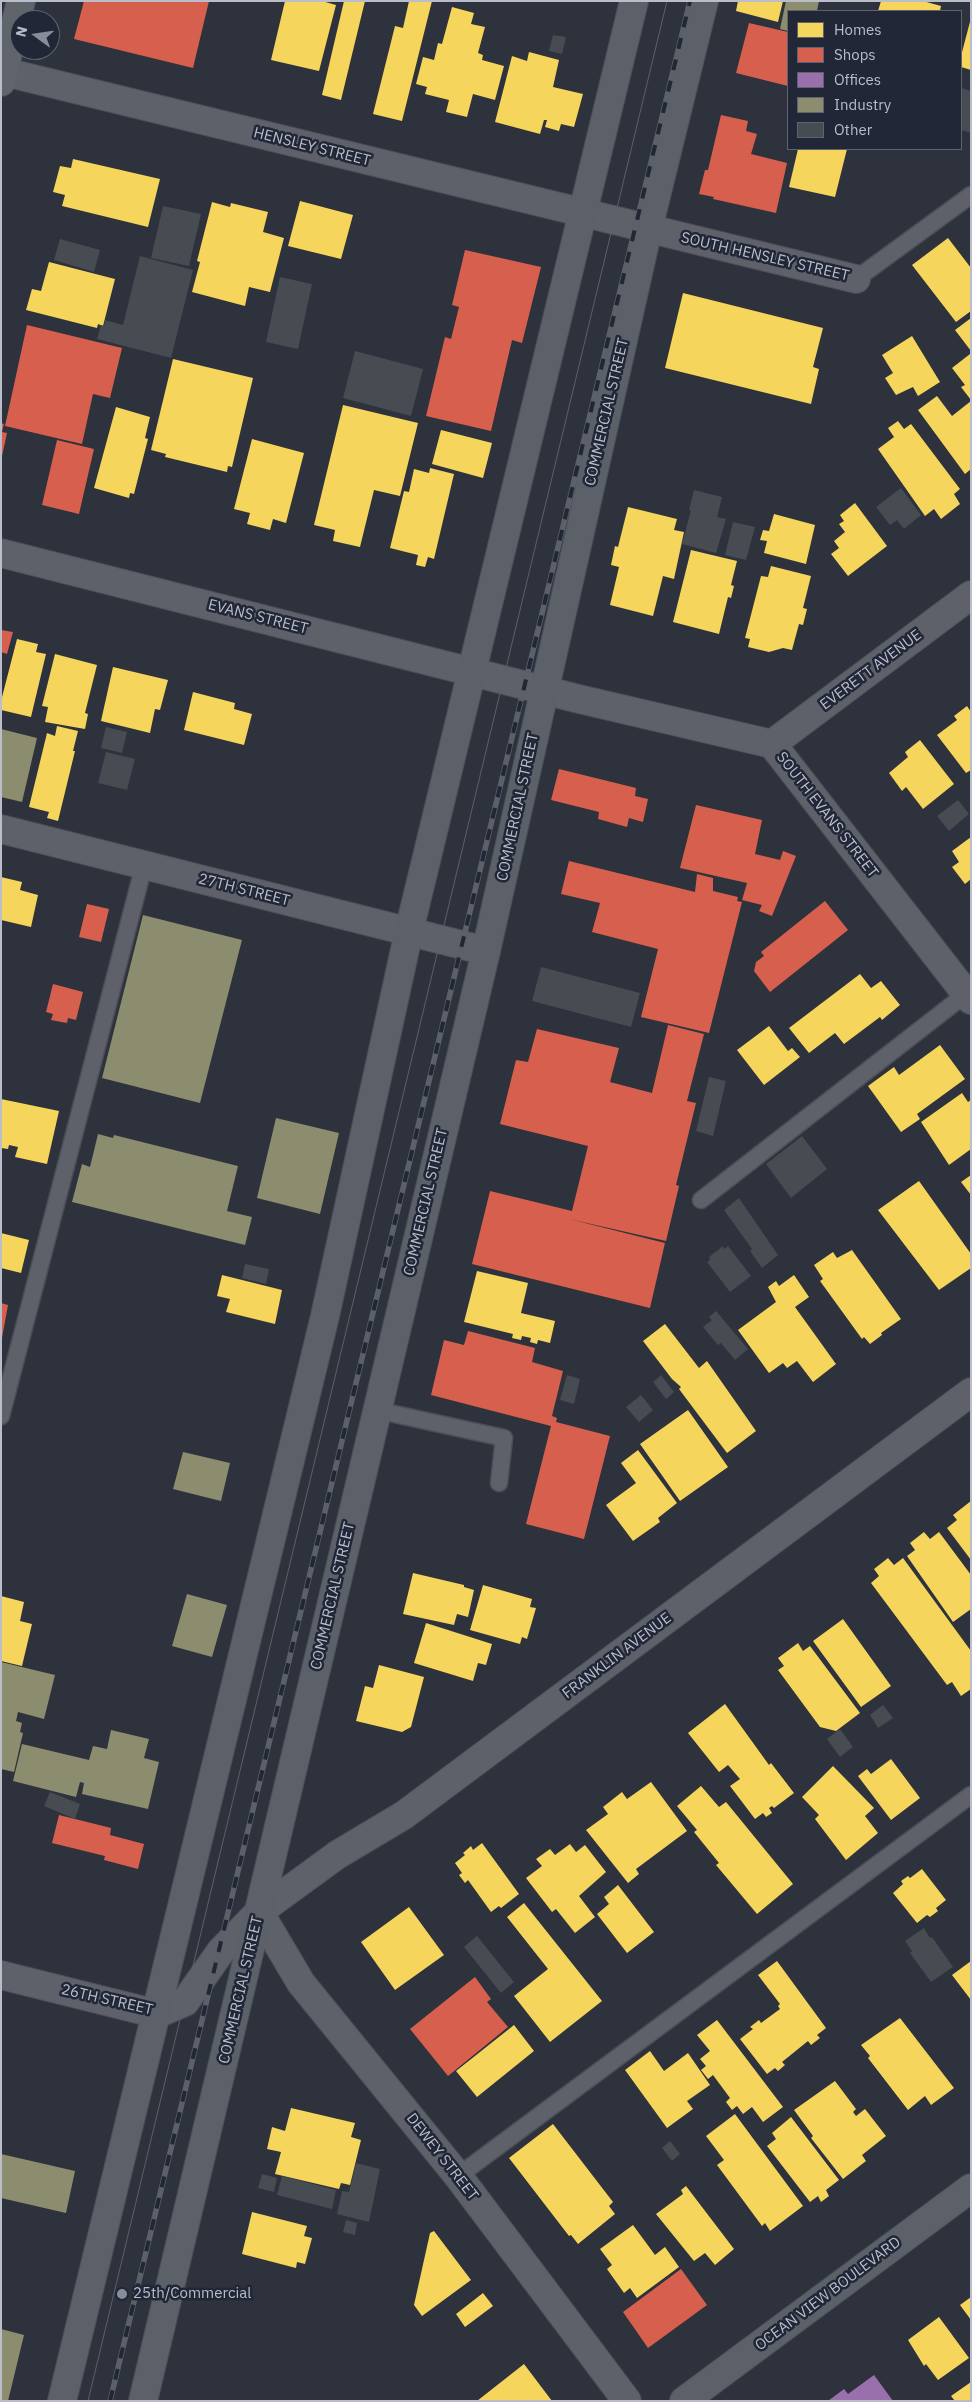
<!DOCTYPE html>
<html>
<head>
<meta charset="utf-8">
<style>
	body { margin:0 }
	#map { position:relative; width:972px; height:2402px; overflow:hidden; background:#2e323c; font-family:"IBM Plex Sans",sans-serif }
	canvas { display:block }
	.frame { position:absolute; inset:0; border:2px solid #babecb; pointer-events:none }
	.legend { position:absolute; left:787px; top:10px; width:175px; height:140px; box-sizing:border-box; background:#212737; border:1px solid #5e6372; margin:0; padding:6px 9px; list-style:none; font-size:15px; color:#babecb }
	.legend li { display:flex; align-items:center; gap:10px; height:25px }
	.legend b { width:25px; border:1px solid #5e6372 }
	.north { position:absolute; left:10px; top:10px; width:50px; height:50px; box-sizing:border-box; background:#212737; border:1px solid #5e6372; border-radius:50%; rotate:284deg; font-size:14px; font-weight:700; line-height:20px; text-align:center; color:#babecb }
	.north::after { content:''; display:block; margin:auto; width:18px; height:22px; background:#898d99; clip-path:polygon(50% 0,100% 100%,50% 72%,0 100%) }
</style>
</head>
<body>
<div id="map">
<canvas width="972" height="2402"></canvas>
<div class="frame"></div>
<ul class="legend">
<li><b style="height:14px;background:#f6d55c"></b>Homes</li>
<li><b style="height:14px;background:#d6604d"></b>Shops</li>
<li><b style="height:14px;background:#9970ab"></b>Offices</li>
<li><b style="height:14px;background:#8c8c6e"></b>Industry</li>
<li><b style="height:14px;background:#474b52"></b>Other</li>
</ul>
<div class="north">N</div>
</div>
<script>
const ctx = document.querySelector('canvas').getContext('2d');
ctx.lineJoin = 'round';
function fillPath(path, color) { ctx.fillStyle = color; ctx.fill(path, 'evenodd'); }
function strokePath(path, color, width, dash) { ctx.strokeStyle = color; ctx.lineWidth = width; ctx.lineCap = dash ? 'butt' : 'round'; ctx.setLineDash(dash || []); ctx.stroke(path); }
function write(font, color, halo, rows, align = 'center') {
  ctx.font = font + ' "IBM Plex Sans",sans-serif'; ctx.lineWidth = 5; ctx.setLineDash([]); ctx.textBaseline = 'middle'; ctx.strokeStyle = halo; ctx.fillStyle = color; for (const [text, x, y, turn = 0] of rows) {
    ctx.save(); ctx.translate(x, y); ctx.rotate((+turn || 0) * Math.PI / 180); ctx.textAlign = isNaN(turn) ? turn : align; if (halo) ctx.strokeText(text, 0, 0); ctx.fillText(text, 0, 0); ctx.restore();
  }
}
fillPath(new Path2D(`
	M 285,1 L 322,1 L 336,5 L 319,71 L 271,60 Z
	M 344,1 L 365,1 L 341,100 L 322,95 Z
	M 409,1 L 432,1 L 402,121 L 373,114 L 395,26 L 403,28 Z
	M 738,1 L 783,1 L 778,22 L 736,11 Z
	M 881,1 L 923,1 L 941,6 L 940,11 L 878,11 Z
	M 452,7 L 474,13 L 471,24 L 485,27 L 478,53 L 483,55 L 482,60 L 504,66 L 495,100 L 473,94 L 467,117 L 446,112 L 449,100 L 425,94 L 427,87 L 416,84 L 423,57 L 434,60 L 438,43 L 442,44 Z
	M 971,18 L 971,70 L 961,67 L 961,56 Z
	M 529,52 L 559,60 L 553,87 L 583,94 L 574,127 L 561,124 L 559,131 L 545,127 L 547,120 L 544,120 L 540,134 L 495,122 L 512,56 L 527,61 Z
	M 798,149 L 847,149 L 835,197 L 789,187 Z
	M 73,159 L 160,179 L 148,227 L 62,206 L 65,195 L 53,192 L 60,166 L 71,168 Z
	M 300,201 L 353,215 L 341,259 L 288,246 Z
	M 212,202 L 230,207 L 231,203 L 268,212 L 263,232 L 284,238 L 270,292 L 249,287 L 245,306 L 192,292 L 200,262 L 197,261 Z
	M 948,238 L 971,268 L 971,311 L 956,322 L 912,265 Z
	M 49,262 L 115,279 L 103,326 L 98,324 L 97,328 L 26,310 L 32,289 L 41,291 Z
	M 683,293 L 823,328 L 813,367 L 819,369 L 811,404 L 665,368 Z
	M 971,318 L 971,351 L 955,330 Z
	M 912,336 L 940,382 L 918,396 L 913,387 L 896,395 L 885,378 L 893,373 L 882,355 Z
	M 970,354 L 971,355 L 971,400 L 961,387 L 965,385 L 952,368 Z
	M 173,359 L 253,378 L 232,467 L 228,466 L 227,472 L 165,457 L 166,454 L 151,450 Z
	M 937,396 L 952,416 L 971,401 L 971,469 L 965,474 L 918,410 Z
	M 343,405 L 418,423 L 400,496 L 374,490 L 360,547 L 333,541 L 335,530 L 314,525 Z
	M 116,407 L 150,417 L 145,438 L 148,439 L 134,494 L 130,493 L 129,498 L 94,488 Z
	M 898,421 L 904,429 L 911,424 L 960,489 L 954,494 L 960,504 L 941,519 L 934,509 L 925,516 L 878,449 L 894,437 L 888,428 Z
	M 441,430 L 492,443 L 483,478 L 432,464 Z
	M 252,439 L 304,453 L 286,523 L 273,519 L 270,530 L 247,524 L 250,513 L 234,509 Z
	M 430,468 L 454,474 L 434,559 L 428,557 L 425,567 L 416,565 L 418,555 L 390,548 L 404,491 L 409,492 L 414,469 L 429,473 Z
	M 855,503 L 887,546 L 848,576 L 831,554 L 839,548 L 834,541 L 845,532 L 839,524 L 844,521 L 840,515 Z
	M 628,507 L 677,519 L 674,530 L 684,532 L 674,579 L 663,576 L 653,616 L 610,605 L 619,567 L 611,565 L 615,546 L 618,547 Z
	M 774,514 L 815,525 L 806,564 L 764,553 L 767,541 L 760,540 L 763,530 L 769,531 Z
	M 691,550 L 737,561 L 731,585 L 734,586 L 731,598 L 728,597 L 719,634 L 673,622 Z
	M 771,566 L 811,576 L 803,608 L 807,609 L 803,625 L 799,624 L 792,650 L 783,648 L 769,652 L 748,647 L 750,639 L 745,638 L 761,576 L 768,577 Z
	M 17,639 L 38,644 L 36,652 L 46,654 L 31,717 L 1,710 L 1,701 Z
	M 55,654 L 97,665 L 85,713 L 88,714 L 85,729 L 45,722 L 48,707 L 42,706 Z
	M 113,667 L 168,680 L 160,710 L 155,709 L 150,733 L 101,721 Z
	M 193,692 L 235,703 L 234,709 L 252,714 L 244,745 L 184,730 Z
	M 967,706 L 971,712 L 971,770 L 966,773 L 937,735 L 957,720 L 954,716 Z
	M 57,726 L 78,731 L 73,751 L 75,751 L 58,821 L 47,818 L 49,812 L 29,807 L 47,733 L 55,736 Z
	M 920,740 L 954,784 L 923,809 L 906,787 L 902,791 L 889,773 L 908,757 L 905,752 Z
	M 971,837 L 971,879 L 965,884 L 952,867 L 959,862 L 952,851 Z
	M 1,877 L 22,882 L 20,890 L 38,895 L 31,927 L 1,920 Z
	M 860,974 L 871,988 L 881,981 L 900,1005 L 882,1020 L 880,1017 L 844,1044 L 835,1033 L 809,1053 L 789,1028 Z
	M 769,1026 L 788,1051 L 792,1048 L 800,1057 L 764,1085 L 737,1050 Z
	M 940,1045 L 965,1079 L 917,1114 L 920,1119 L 901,1132 L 868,1086 L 894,1067 L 899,1075 Z
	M 962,1093 L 968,1102 L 971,1100 L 971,1149 L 949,1165 L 921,1122 Z
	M 1,1099 L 59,1111 L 47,1164 L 15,1157 L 18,1147 L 9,1145 L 8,1149 L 1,1148 Z
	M 971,1175 L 971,1195 L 961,1182 Z
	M 919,1181 L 971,1254 L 971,1268 L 939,1290 L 878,1210 Z
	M 1,1233 L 29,1240 L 21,1273 L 1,1268 Z
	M 852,1250 L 901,1319 L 881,1333 L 882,1335 L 870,1344 L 864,1337 L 862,1339 L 820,1281 L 823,1279 L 814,1265 L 833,1252 L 837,1258 Z
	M 477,1271 L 528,1283 L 521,1313 L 555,1321 L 550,1343 L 538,1340 L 537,1344 L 530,1342 L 531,1338 L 522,1336 L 521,1340 L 512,1338 L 513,1334 L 464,1322 Z
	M 222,1275 L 282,1290 L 275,1324 L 226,1312 L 230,1299 L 217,1296 Z
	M 794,1275 L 809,1297 L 795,1307 L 836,1364 L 813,1382 L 797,1361 L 787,1368 L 783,1363 L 769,1373 L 738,1330 L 776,1302 L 768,1287 L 776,1281 L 779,1286 Z
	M 665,1324 L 699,1368 L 707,1361 L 756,1431 L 727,1453 L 679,1389 L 681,1387 L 672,1379 L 643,1341 Z
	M 688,1410 L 728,1467 L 680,1501 L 640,1444 Z
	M 638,1450 L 677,1503 L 658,1518 L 660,1522 L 633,1541 L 606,1505 L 636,1483 L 621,1463 Z
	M 971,1501 L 971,1560 L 947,1528 L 957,1520 L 953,1515 Z
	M 924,1532 L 930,1539 L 939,1532 L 971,1575 L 971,1609 L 953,1622 L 907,1556 L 915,1550 L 910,1543 Z
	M 888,1558 L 894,1565 L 903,1558 L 971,1651 L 971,1689 L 961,1696 L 952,1682 L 947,1685 L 871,1583 L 879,1576 L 874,1569 Z
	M 413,1573 L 464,1585 L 464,1587 L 474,1590 L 468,1617 L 457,1614 L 454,1625 L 403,1614 Z
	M 483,1585 L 532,1599 L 530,1607 L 536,1608 L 527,1639 L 522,1637 L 520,1644 L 470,1630 Z
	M 1,1596 L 24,1602 L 20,1621 L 32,1624 L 22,1666 L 1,1661 Z
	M 843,1619 L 891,1686 L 861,1707 L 813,1641 Z
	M 426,1623 L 492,1644 L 486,1665 L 478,1663 L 473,1681 L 414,1663 Z
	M 798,1643 L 803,1651 L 810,1646 L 860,1713 L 836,1731 L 820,1727 L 778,1670 L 784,1666 L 778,1658 Z
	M 379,1665 L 424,1677 L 411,1727 L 402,1732 L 356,1721 L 365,1686 L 373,1688 Z
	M 725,1704 L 769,1765 L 771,1763 L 794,1793 L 774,1808 L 772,1806 L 769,1808 L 772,1813 L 766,1817 L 763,1813 L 755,1819 L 730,1786 L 740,1779 L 728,1765 L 719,1772 L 688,1733 Z
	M 891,1759 L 920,1798 L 891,1820 L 858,1776 L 867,1769 L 871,1774 Z
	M 833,1766 L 874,1808 L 865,1816 L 878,1833 L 846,1860 L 815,1819 L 819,1815 L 802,1797 Z
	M 651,1782 L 687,1831 L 636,1869 L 639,1874 L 628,1883 L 586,1830 L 608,1814 L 603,1807 L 622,1792 L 627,1799 Z
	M 701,1786 L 719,1807 L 726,1802 L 793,1884 L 757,1914 L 716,1865 L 719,1863 L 694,1832 L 697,1830 L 677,1806 Z
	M 482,1843 L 519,1894 L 501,1908 L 499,1906 L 491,1912 L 468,1880 L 465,1883 L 459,1875 L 462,1873 L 455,1863 L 465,1855 L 463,1853 L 471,1846 L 473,1850 Z
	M 570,1844 L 576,1852 L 585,1845 L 606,1872 L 579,1896 L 595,1917 L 575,1933 L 556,1909 L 552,1912 L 526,1878 L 542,1866 L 536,1859 L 550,1849 L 555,1855 Z
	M 922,1869 L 946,1900 L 936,1908 L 938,1911 L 930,1917 L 927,1915 L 917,1923 L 893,1893 L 903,1884 L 901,1881 L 908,1876 L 910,1878 Z
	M 618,1885 L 654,1932 L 627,1953 L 597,1914 L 609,1904 L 604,1897 Z
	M 524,1903 L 602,2001 L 550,2042 L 514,1996 L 548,1969 L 507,1917 Z
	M 409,1907 L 444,1955 L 395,1990 L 361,1942 Z
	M 777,1961 L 826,2028 L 817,2035 L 820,2038 L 811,2045 L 808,2041 L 782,2062 L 785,2065 L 778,2071 L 775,2068 L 767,2074 L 740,2039 L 753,2029 L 750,2027 L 759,2020 L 761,2023 L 780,2009 L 778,2006 L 780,2004 L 758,1975 Z
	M 971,1961 L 971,2000 L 952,1975 Z
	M 900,2018 L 954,2088 L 931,2105 L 925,2096 L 908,2110 L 868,2058 L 870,2056 L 861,2045 Z
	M 717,2020 L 783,2107 L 763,2122 L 752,2107 L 743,2114 L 737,2106 L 732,2110 L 726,2102 L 730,2098 L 713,2075 L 708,2079 L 701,2070 L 706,2066 L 700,2059 L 710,2051 L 697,2035 Z
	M 514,2025 L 534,2051 L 477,2097 L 456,2071 Z
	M 650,2051 L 664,2071 L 688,2053 L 710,2085 L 687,2101 L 693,2109 L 667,2128 L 625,2070 Z
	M 835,2081 L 856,2109 L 853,2112 L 856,2116 L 865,2109 L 886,2136 L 862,2155 L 866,2161 L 843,2179 L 811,2138 L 813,2136 L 794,2110 Z
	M 291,2108 L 355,2123 L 351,2137 L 361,2140 L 350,2185 L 341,2183 L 339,2189 L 275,2174 L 281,2152 L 267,2149 L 272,2127 L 285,2131 Z
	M 735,2114 L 803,2206 L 770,2231 L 765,2223 L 762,2226 L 717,2165 L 724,2160 L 706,2136 Z
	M 791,2117 L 839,2180 L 826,2190 L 829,2196 L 821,2202 L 818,2196 L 810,2202 L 767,2146 L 776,2139 L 772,2133 Z
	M 553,2124 L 613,2202 L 609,2206 L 615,2214 L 578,2244 L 571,2235 L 569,2236 L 509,2158 Z
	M 686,2186 L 734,2249 L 715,2265 L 705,2253 L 694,2261 L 656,2214 L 683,2194 L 681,2190 Z
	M 252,2212 L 307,2226 L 304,2236 L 312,2238 L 305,2264 L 297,2262 L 296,2268 L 242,2254 Z
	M 633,2225 L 655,2255 L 665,2247 L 679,2267 L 637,2298 L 630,2288 L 624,2293 L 607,2269 L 612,2265 L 600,2249 Z
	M 434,2231 L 471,2280 L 422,2316 L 414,2305 L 430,2233 Z
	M 483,2293 L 493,2306 L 465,2327 L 456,2314 Z
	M 971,2297 L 971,2320 L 960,2305 Z
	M 939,2317 L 969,2358 L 938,2380 L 926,2364 L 924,2366 L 908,2340 Z
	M 524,2364 L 552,2401 L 477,2401 Z
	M 971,2382 L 971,2401 L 955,2401 L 951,2396 Z`), '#f6d55c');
fillPath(new Path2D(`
	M 84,1 L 209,1 L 193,68 L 74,39 Z
	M 749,23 L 788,32 L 788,86 L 736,73 Z
	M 721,115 L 748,121 L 746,131 L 757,134 L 751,154 L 787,163 L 776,213 L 713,199 L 714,197 L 699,194 L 705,170 L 708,170 Z
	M 465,250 L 541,267 L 522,343 L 512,340 L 491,431 L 426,416 L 445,337 L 451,339 L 459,307 L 452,305 Z
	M 27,325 L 122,348 L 110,398 L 93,394 L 82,444 L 5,426 Z
	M 1,423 L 4,424 L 2,432 L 7,433 L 2,456 Z
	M 57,440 L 94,449 L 79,514 L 42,505 Z
	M 1,630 L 13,632 L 7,654 L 1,652 Z
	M 559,769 L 636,788 L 635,796 L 648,799 L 643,822 L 629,818 L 627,827 L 598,819 L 599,812 L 551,800 Z
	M 696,805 L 762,820 L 755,854 L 780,860 L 783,851 L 796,856 L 772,916 L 759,911 L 762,905 L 742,900 L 747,883 L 680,868 Z
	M 569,861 L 695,892 L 697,874 L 713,878 L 713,891 L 738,897 L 737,901 L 742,902 L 709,1033 L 641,1017 L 658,949 L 592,932 L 600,903 L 561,894 Z
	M 825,901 L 848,930 L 770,992 L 754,971 L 756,962 L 764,956 L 761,952 Z
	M 87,904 L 109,909 L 101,942 L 79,937 Z
	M 53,984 L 83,992 L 76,1020 L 68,1018 L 67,1023 L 51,1020 L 53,1014 L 46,1012 Z
	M 668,1025 L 704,1034 L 687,1101 L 696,1103 L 676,1185 L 679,1186 L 666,1241 L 569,1219 L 665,1243 L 650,1308 L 472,1264 L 490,1191 L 572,1211 L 588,1146 L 500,1124 L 516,1060 L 528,1062 L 537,1029 L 619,1048 L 610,1082 L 652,1093 Z
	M 1,1303 L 8,1305 L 2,1338 L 1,1338 Z
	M 468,1331 L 535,1348 L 532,1362 L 563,1371 L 552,1416 L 557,1418 L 556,1422 L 610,1436 L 584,1539 L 526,1524 L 551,1426 L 431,1395 L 444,1340 L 464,1345 Z
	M 59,1815 L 111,1828 L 110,1835 L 144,1844 L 138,1869 L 104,1860 L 105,1856 L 52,1843 Z
	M 475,1977 L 491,1999 L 487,2002 L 508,2027 L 448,2076 L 410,2029 Z
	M 681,2269 L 707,2305 L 648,2348 L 623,2312 Z`), '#d6604d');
fillPath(new Path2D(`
	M 874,2375 L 893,2401 L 828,2401 L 844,2389 L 848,2394 Z`), '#9970ab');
fillPath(new Path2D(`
	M 786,1 L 819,1 L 817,11 L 788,11 L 788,31 L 780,29 Z
	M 1,729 L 37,738 L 22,802 L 1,797 Z
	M 143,915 L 242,940 L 200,1103 L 102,1078 Z
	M 276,1118 L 339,1133 L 320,1214 L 257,1198 Z
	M 98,1134 L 113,1138 L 114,1135 L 238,1166 L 227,1211 L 252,1217 L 245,1245 L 72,1202 L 82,1164 L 90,1167 Z
	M 183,1452 L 230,1463 L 221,1501 L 173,1489 Z
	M 187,1594 L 227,1605 L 212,1657 L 172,1646 Z
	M 1,1662 L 55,1675 L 44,1719 L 18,1712 L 16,1721 L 22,1723 L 20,1732 L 23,1733 L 14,1772 L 1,1769 Z
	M 111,1730 L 149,1739 L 144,1758 L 159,1762 L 148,1809 L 82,1794 L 84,1783 L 80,1782 L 76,1797 L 13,1781 L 22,1744 L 89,1760 L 93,1746 L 107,1749 Z
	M 1,2154 L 75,2171 L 66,2213 L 1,2198 Z
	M 1,2329 L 24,2335 L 8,2401 L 1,2401 Z`), '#8c8c6e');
fillPath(new Path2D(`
	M 553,35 L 566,37 L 562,54 L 549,51 Z
	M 961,88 L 971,91 L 971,133 L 961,130 Z
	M 163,206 L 201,214 L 189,266 L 151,258 Z
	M 60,239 L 100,250 L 94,272 L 54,260 Z
	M 140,256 L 193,270 L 171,358 L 97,339 L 101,325 L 104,326 L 105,320 L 123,325 Z
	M 280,277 L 312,284 L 298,349 L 266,342 Z
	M 355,351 L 423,369 L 411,416 L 343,398 Z
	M 901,488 L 921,515 L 904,529 L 897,520 L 890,525 L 876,507 Z
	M 694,490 L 722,497 L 717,517 L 726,519 L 716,553 L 682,544 L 691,510 L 689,510 Z
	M 733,522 L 755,527 L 746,560 L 725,555 Z
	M 106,727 L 127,732 L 122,753 L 101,748 Z
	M 106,752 L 135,759 L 127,790 L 98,783 Z
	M 958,800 L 969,814 L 949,831 L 937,816 Z
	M 541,967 L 640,993 L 631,1027 L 532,1001 Z
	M 709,1077 L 726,1081 L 713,1136 L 696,1131 Z
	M 802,1136 L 827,1169 L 791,1198 L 766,1164 Z
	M 739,1198 L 778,1255 L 762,1268 L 750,1251 L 752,1249 L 724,1210 Z
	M 723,1246 L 724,1249 L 728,1246 L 751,1276 L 730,1292 L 707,1262 L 710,1260 L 709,1257 Z
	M 245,1264 L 269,1269 L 266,1284 L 242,1278 Z
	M 716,1311 L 748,1349 L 735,1360 L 721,1343 L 718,1345 L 703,1327 L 712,1320 L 709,1317 Z
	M 567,1375 L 580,1379 L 574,1404 L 560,1400 Z
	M 661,1375 L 674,1392 L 666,1399 L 653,1382 Z
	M 641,1395 L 653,1410 L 639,1422 L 626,1407 Z
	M 883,1705 L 893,1718 L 878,1728 L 870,1715 Z
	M 840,1729 L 853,1747 L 840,1757 L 827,1739 Z
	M 50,1792 L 80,1804 L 75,1819 L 44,1806 Z
	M 924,1928 L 930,1938 L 932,1937 L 953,1967 L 931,1982 L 910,1953 L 912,1951 L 905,1941 Z
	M 477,1936 L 514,1982 L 501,1993 L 464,1947 Z
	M 670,2141 L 680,2154 L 672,2161 L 662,2148 Z
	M 356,2163 L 380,2169 L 369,2222 L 337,2214 L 342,2191 L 349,2192 Z
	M 262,2174 L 277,2178 L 274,2192 L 258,2188 Z
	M 282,2176 L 336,2190 L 332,2209 L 277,2195 Z
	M 346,2220 L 357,2223 L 355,2235 L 343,2232 Z`), '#474b52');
const lane = new Path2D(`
	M 856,279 L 971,195
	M 701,1200 L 971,990
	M 376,1410 L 504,1438 L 499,1483
	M 1,1416 L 144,865
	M 458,2176 L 971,1795`);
const street = new Path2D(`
	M 1,71 L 856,279
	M 1,553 L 579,699 L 772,744 L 971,1000
	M 772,744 L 971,595
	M 1,829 L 486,951
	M 259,1912 L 301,1983 L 458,2176 L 627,2401
	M 1,1975 L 157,2014 L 185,2002 L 221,1951 L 259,1912 L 337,1855 L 404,1815 L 971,1392`);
const secondary = new Path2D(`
	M 62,2401 L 325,1316 L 409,931 L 634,1
	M 143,2401 L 486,951 L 648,229 L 704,1
	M 684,2401 L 971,2188`);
const primary = new Path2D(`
	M 1,82 L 21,1`);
strokePath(lane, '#4a4e55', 19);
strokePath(street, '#4a4e55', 30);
strokePath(secondary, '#4a4e55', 30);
strokePath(primary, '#4c4f58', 30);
strokePath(lane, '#5e6169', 16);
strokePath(street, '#5e6169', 28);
strokePath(secondary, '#5c6068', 28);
strokePath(primary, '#60646b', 28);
strokePath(new Path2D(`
	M 88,2401 L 667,1`), '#5c6068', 1);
const rail = new Path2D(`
	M 110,2401 L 690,1`);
strokePath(rail, '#5c6068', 5.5);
strokePath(rail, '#212737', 4, [11]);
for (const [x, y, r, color] of [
	[122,2294,6,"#898d99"]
]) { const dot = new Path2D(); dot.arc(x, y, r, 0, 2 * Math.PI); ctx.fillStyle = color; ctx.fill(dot); strokePath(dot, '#212737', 2); }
write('15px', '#babecb', '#212737', [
	["HENSLEY STREET",312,147,14],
	["SOUTH HENSLEY STREET",765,257,13],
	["COMMERCIAL STREET",607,412,-77],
	["EVANS STREET",258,617,14],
	["EVERETT AVENUE",871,670,-37],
	["COMMERCIAL STREET",518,807,-78],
	["SOUTH EVANS STREET",827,815,52],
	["27TH STREET",244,890,14],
	["COMMERCIAL STREET",426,1202,-77],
	["COMMERCIAL STREET",333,1596,-77],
	["FRANKLIN AVENUE",617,1656,-37],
	["COMMERCIAL STREET",241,1990,-77],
	["26TH STREET",107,2000,13],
	["DEWEY STREET",442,2157,52],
	["OCEAN VIEW BOULEVARD",828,2294,-37]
]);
write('15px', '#babecb', '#212737', [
	["25th/Commercial",133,2294]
], 'left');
</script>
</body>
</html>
